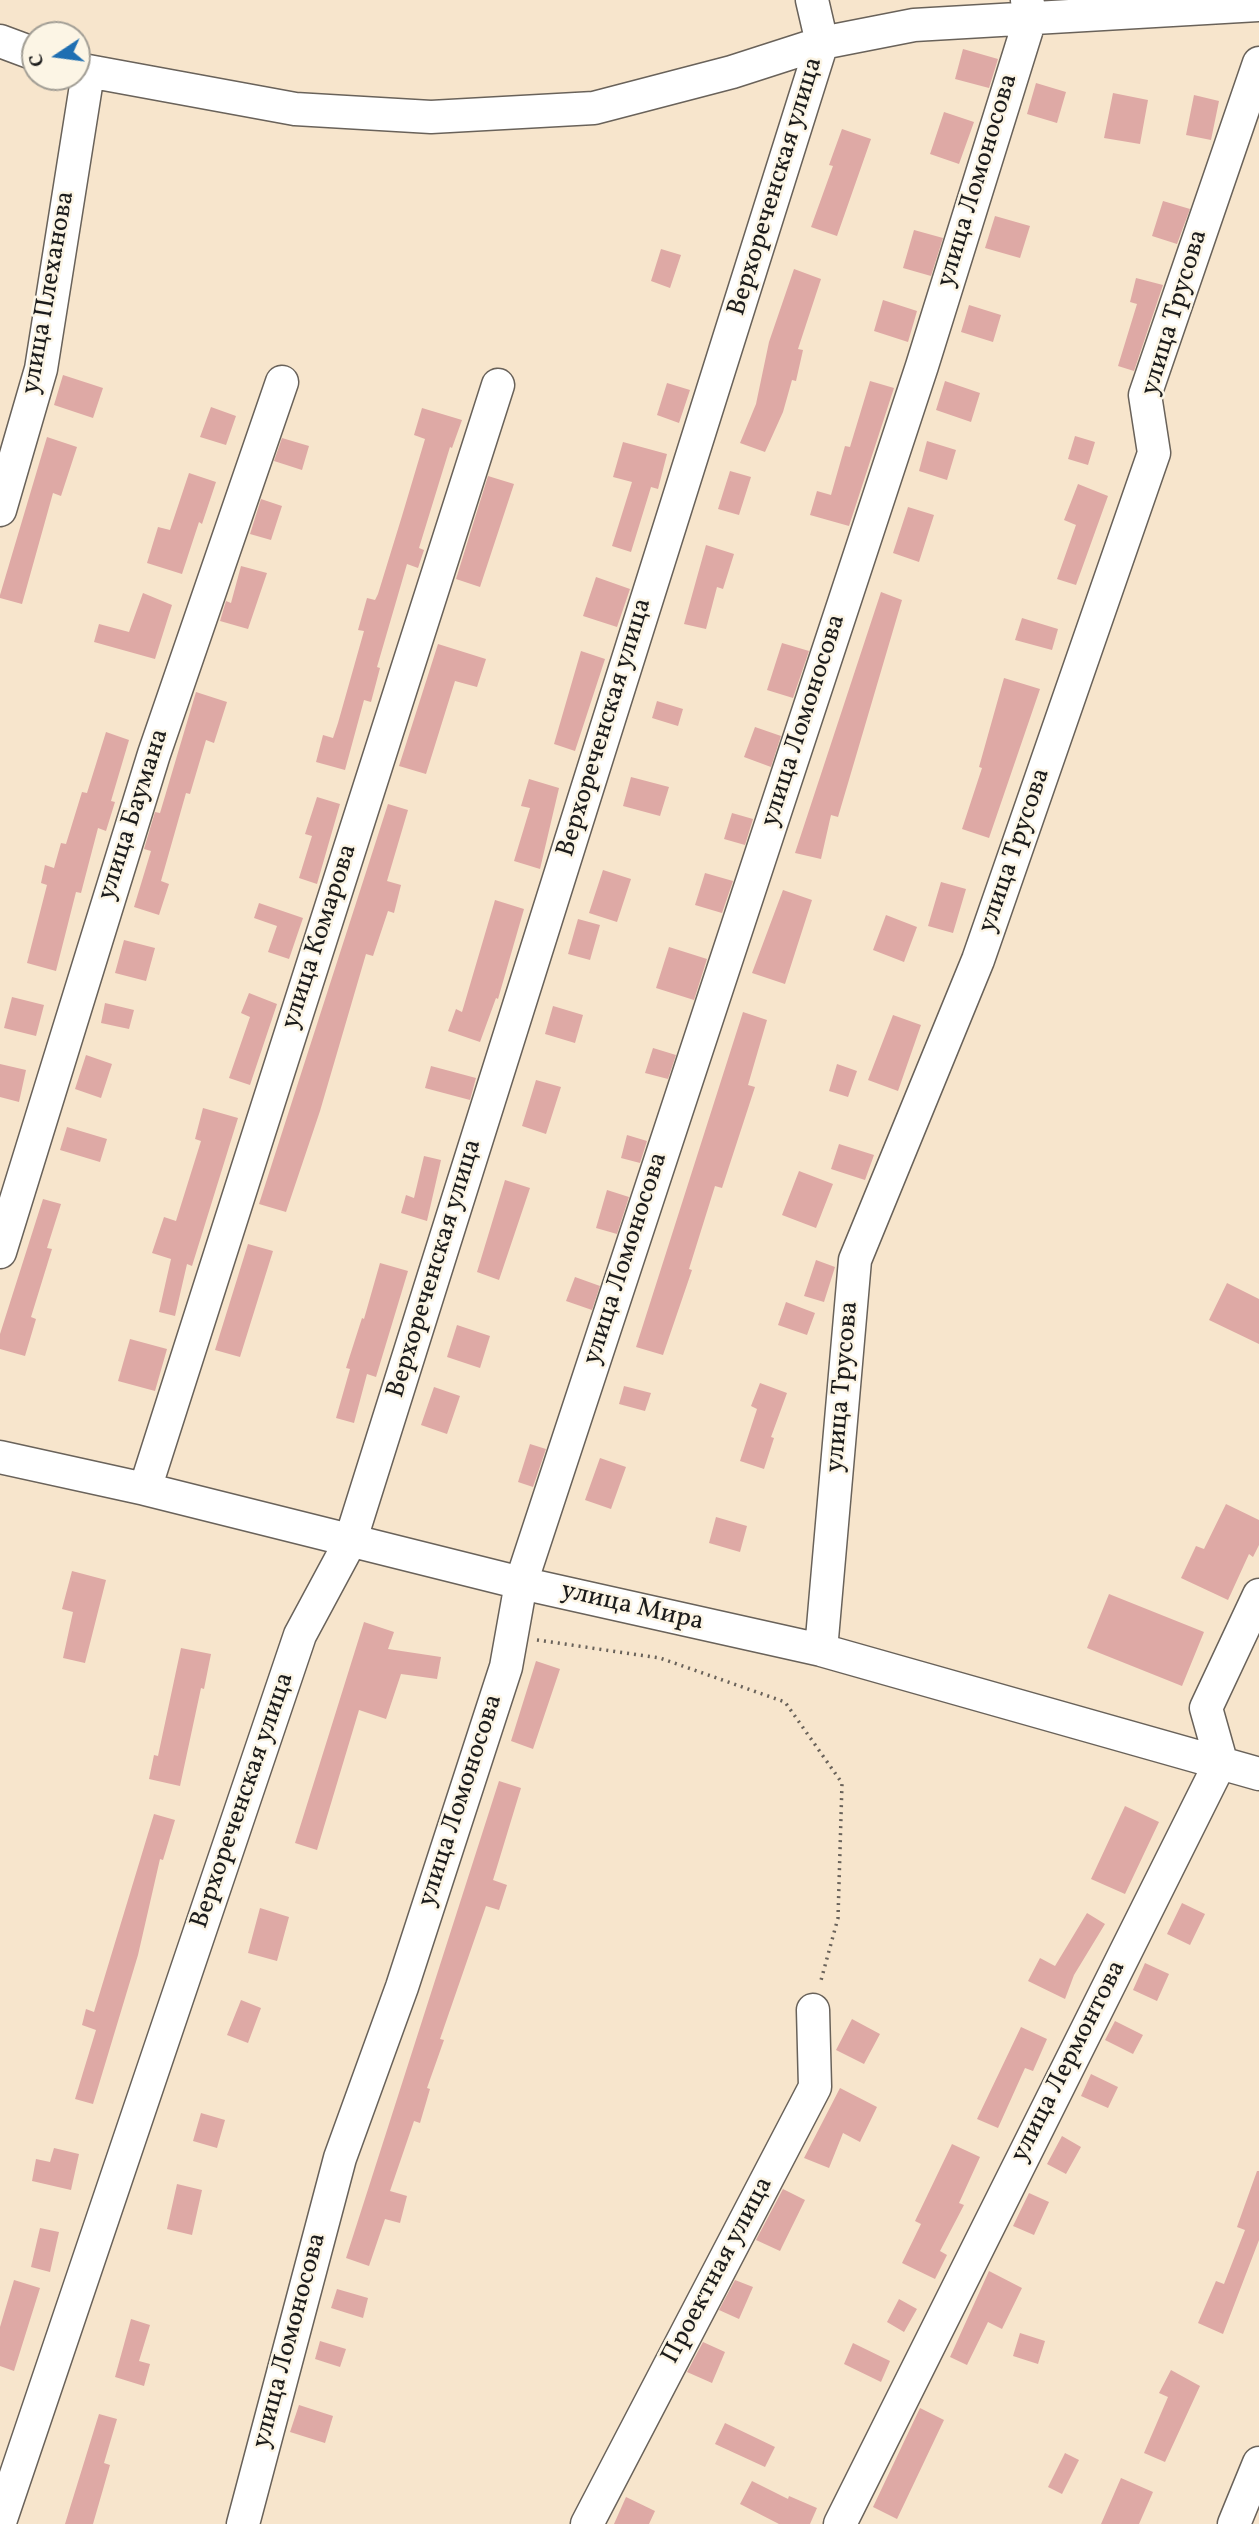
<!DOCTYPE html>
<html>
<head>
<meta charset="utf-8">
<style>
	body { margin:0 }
	#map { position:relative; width:1259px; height:2524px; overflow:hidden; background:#f7e5cc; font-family:Vollkorn,serif }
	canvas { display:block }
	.north { position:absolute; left:21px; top:21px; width:70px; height:70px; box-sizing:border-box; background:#fcf5e5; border:2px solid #a29e95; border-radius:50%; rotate:257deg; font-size:19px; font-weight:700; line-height:28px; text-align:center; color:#1c1c1c }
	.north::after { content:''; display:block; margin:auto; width:24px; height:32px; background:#1f6fb2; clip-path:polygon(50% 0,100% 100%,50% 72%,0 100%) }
</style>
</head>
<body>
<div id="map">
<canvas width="1259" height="2524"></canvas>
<div class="north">С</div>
</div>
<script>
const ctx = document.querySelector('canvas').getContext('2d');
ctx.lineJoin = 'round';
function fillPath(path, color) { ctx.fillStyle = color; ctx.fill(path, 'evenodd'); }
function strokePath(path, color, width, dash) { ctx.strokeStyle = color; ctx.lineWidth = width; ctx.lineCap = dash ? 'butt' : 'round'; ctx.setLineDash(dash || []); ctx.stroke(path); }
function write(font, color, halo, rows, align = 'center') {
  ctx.font = font + ' Vollkorn,serif'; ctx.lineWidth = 5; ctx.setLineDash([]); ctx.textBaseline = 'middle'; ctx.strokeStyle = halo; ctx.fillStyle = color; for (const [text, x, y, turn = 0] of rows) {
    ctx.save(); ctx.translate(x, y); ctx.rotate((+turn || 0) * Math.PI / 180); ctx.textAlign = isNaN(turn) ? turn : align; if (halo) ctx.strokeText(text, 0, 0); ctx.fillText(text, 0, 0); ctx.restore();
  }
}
fillPath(new Path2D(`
	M 963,49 L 998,59 L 989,88 L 955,79 Z
	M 1036,83 L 1066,92 L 1057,123 L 1027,114 Z
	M 1113,93 L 1148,100 L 1140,144 L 1104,138 Z
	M 1194,95 L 1219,101 L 1211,140 L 1186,135 Z
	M 944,112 L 974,122 L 959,164 L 930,154 Z
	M 842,129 L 871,139 L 837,236 L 811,227 L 833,166 L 829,165 Z
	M 1163,201 L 1190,209 L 1177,244 L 1152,236 Z
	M 995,216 L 1030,226 L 1020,258 L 985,248 Z
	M 914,230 L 943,238 L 931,276 L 903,268 Z
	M 661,249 L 681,255 L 670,288 L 651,281 Z
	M 794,269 L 821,279 L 798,349 L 803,350 L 796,381 L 792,380 L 783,412 L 765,452 L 740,443 L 756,404 L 769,342 Z
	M 1136,278 L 1163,285 L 1134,371 L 1118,366 L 1137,304 L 1130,302 Z
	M 883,300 L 917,311 L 908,342 L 874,331 Z
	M 969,305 L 1001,315 L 993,342 L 961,332 Z
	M 63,375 L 103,388 L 93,418 L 54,405 Z
	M 870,381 L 894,388 L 849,526 L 810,515 L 817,491 L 831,495 L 845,446 L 850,447 Z
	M 945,381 L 980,393 L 971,422 L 936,410 Z
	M 667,383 L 690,390 L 679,423 L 657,415 Z
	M 211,407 L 236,416 L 226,445 L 200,437 Z
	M 422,408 L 462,420 L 452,448 L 450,447 L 419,548 L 424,550 L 418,568 L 407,564 L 377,667 L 380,668 L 371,702 L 364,700 L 345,770 L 316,762 L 323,735 L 333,738 L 338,723 L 364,631 L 358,630 L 367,598 L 375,600 L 378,594 L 402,516 L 425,439 L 414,435 Z
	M 1075,436 L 1095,442 L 1088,465 L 1068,459 Z
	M 47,437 L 77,447 L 61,496 L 53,493 L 22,604 L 0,598 L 0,595 Z
	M 282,438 L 309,446 L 302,470 L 274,461 Z
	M 927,441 L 956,450 L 947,480 L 919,471 Z
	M 623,442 L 667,454 L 658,489 L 651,487 L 631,552 L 612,546 L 632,482 L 613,477 Z
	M 730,471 L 751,477 L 739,515 L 718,509 Z
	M 189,473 L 216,482 L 202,524 L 199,522 L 182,574 L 147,563 L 158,527 L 170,530 Z
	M 488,476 L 514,484 L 480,587 L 456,579 Z
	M 1078,484 L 1108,496 L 1076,585 L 1057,579 L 1076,525 L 1064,520 Z
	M 261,499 L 282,506 L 271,540 L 250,534 Z
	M 908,507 L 934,515 L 919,562 L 893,553 Z
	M 706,545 L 734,554 L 723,589 L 717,587 L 706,629 L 684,624 Z
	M 241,566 L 267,573 L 248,629 L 220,621 L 226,601 L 231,603 Z
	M 596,577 L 630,589 L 617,627 L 583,616 Z
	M 881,592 L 902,600 L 838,817 L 831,815 L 821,859 L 795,853 Z
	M 143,593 L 172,605 L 155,659 L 94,642 L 99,624 L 129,632 Z
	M 1022,618 L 1058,629 L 1052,650 L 1015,640 Z
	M 782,643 L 809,651 L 793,698 L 767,690 Z
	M 438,644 L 486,659 L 477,687 L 455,681 L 426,774 L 399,766 Z
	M 581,651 L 605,659 L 575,751 L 554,744 Z
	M 1004,678 L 1040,689 L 989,838 L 962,829 L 982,768 L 979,767 Z
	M 196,692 L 227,702 L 214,743 L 206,740 L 190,794 L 186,793 L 161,881 L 169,884 L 159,915 L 134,907 L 151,851 L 144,849 L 155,812 L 160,813 Z
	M 657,701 L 683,709 L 678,726 L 652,718 Z
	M 755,727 L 781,736 L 771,767 L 744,757 Z
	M 106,732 L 129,740 L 111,801 L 115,802 L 106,831 L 98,828 L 81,893 L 76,892 L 56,971 L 27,963 L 47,885 L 41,883 L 45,865 L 54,868 L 61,843 L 66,844 L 82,792 L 87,793 Z
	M 631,777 L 669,787 L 660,816 L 623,806 Z
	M 529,779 L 559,788 L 540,869 L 514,861 L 530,808 L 521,806 Z
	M 317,797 L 340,804 L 317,884 L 299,878 L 312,836 L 305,834 Z
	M 388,804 L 408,810 L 387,881 L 401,885 L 394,913 L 388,911 L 373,956 L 366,954 L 320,1111 L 286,1212 L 259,1204 Z
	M 732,813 L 753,819 L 745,845 L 724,839 Z
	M 603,870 L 631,879 L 617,922 L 589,913 Z
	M 705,873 L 733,881 L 722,913 L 695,905 Z
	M 941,882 L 966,889 L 953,933 L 928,926 Z
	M 783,890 L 812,900 L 785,984 L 752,973 Z
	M 495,900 L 524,909 L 498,999 L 496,998 L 480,1042 L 448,1031 L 456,1009 L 462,1012 Z
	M 259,903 L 303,918 L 289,959 L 268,952 L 277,926 L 254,918 Z
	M 886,915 L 917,927 L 904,962 L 873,950 Z
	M 578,919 L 600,925 L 590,960 L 568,954 Z
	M 124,940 L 155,948 L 146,981 L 115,973 Z
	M 669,947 L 707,959 L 694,1000 L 656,988 Z
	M 249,993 L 277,1004 L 250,1085 L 229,1078 L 250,1017 L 241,1013 Z
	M 12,997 L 44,1005 L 36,1036 L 4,1028 Z
	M 105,1003 L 134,1010 L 129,1029 L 101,1023 Z
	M 553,1006 L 583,1015 L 575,1043 L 545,1034 Z
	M 743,1012 L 767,1020 L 748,1085 L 755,1087 L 722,1188 L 715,1186 L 689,1269 L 692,1270 L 663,1355 L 636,1347 Z
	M 893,1015 L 921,1025 L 898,1091 L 868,1080 Z
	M 653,1048 L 676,1055 L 668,1079 L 645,1073 Z
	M 86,1055 L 112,1064 L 101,1098 L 75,1089 Z
	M 0,1064 L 26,1070 L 19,1102 L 0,1097 Z
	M 837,1064 L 857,1071 L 848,1097 L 829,1091 Z
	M 431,1066 L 476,1078 L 470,1100 L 425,1088 Z
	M 536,1080 L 561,1087 L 546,1134 L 522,1126 Z
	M 203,1108 L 238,1118 L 192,1266 L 187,1264 L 175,1316 L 159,1312 L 171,1259 L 152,1253 L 164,1217 L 176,1221 L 201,1141 L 195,1139 Z
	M 67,1127 L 107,1139 L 100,1162 L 60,1150 Z
	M 627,1135 L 647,1141 L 640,1163 L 621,1158 Z
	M 839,1144 L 874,1155 L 865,1180 L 831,1169 Z
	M 424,1156 L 441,1160 L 427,1221 L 401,1213 L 406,1195 L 414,1198 Z
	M 799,1171 L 833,1184 L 816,1228 L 782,1215 Z
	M 505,1180 L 530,1188 L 499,1280 L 477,1272 Z
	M 607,1190 L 629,1197 L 617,1234 L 596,1228 Z
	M 43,1199 L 61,1204 L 47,1248 L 52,1249 L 31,1317 L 36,1319 L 25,1356 L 0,1349 L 0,1334 Z
	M 248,1244 L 273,1251 L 240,1357 L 215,1350 Z
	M 816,1260 L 835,1267 L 824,1302 L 804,1296 Z
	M 380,1263 L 408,1271 L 376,1377 L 367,1374 L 354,1423 L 336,1418 L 350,1369 L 346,1368 L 362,1318 L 364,1319 Z
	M 575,1277 L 600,1286 L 592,1310 L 566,1301 Z
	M 1227,1283 L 1259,1299 L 1259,1344 L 1209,1320 Z
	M 786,1302 L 815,1313 L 807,1335 L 778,1325 Z
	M 457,1325 L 490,1336 L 480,1368 L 447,1357 Z
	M 130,1339 L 167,1349 L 155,1391 L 118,1381 Z
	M 760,1383 L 787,1393 L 771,1437 L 774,1438 L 764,1469 L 740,1461 L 757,1409 L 751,1406 Z
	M 624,1386 L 651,1393 L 645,1411 L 619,1404 Z
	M 434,1387 L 460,1396 L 447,1434 L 421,1425 Z
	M 530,1444 L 546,1449 L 533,1487 L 518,1482 Z
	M 600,1458 L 626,1467 L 611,1509 L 585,1500 Z
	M 1226,1504 L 1259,1520 L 1259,1545 L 1253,1557 L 1249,1554 L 1228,1600 L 1181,1578 L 1196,1546 L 1204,1549 Z
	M 716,1517 L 747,1526 L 740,1552 L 709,1543 Z
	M 72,1571 L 106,1580 L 85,1663 L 63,1658 L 73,1612 L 62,1609 Z
	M 1109,1594 L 1204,1632 L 1182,1686 L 1087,1648 Z
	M 364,1622 L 394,1632 L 388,1649 L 441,1657 L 437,1679 L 401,1674 L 386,1719 L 359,1710 L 317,1850 L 295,1843 Z
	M 181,1648 L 211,1654 L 204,1689 L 201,1688 L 180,1786 L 149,1779 L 154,1755 L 158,1756 Z
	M 536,1661 L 560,1669 L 533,1749 L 511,1741 Z
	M 499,1781 L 521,1788 L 493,1880 L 507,1885 L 499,1910 L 486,1906 L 440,2039 L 444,2040 L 427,2088 L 430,2089 L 420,2123 L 414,2121 L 390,2191 L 407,2196 L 400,2223 L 385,2219 L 369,2266 L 346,2258 Z
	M 1125,1806 L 1159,1822 L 1125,1894 L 1091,1879 Z
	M 154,1814 L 175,1820 L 163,1860 L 160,1859 L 138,1955 L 93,2104 L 75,2099 L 96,2030 L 82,2025 L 86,2009 L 94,2012 Z
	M 1182,1903 L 1205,1914 L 1190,1945 L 1167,1934 Z
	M 260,1908 L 289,1917 L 277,1961 L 248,1953 Z
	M 1087,1913 L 1105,1924 L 1074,1975 L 1065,1999 L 1028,1981 L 1040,1958 L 1055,1966 Z
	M 1145,1963 L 1169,1974 L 1157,2001 L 1133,1990 Z
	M 241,2000 L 261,2008 L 248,2043 L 227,2035 Z
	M 852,2019 L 880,2034 L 864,2064 L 836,2050 Z
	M 1115,2021 L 1143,2035 L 1133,2054 L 1105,2040 Z
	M 1021,2027 L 1047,2039 L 1033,2071 L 1025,2068 L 998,2128 L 977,2119 Z
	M 1091,2074 L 1118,2087 L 1108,2108 L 1081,2096 Z
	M 840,2088 L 877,2107 L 860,2142 L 843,2133 L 829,2168 L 804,2158 Z
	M 201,2113 L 225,2120 L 217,2148 L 193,2141 Z
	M 1062,2136 L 1081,2147 L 1066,2174 L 1047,2164 Z
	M 952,2144 L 980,2157 L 959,2203 L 964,2205 L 940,2251 L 947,2255 L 935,2279 L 902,2263 L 921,2224 L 915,2221 Z
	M 54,2148 L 79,2154 L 71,2190 L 32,2181 L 36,2159 L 50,2162 Z
	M 1257,2171 L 1259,2171 L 1259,2240 L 1223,2334 L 1198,2323 L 1216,2281 L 1224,2284 L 1245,2230 L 1237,2227 Z
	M 177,2184 L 202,2190 L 192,2235 L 167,2229 Z
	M 783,2189 L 805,2200 L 780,2251 L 756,2240 Z
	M 1029,2193 L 1049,2202 L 1034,2235 L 1013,2226 Z
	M 40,2228 L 59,2232 L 50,2272 L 31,2267 Z
	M 989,2271 L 1022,2288 L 1002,2329 L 988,2322 L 967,2365 L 950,2357 Z
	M 14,2280 L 40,2288 L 14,2371 L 0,2366 L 0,2327 Z
	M 735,2280 L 753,2287 L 739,2319 L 719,2310 Z
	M 337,2289 L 368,2298 L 363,2318 L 331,2308 Z
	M 899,2299 L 917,2309 L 904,2332 L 887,2322 Z
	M 131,2319 L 150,2325 L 139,2361 L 150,2364 L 144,2386 L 115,2377 Z
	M 1020,2333 L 1045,2341 L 1038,2364 L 1013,2356 Z
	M 320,2341 L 346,2349 L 340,2367 L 315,2359 Z
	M 703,2342 L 725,2352 L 712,2383 L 687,2372 Z
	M 853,2343 L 890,2361 L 881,2382 L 844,2364 Z
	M 1171,2370 L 1200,2386 L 1165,2462 L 1144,2453 L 1168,2397 L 1159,2393 Z
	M 299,2405 L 333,2416 L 325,2443 L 290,2432 Z
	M 920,2408 L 944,2420 L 897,2519 L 873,2507 Z
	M 99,2414 L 117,2419 L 104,2463 L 110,2465 L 93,2524 L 65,2524 Z
	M 725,2423 L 775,2447 L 765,2467 L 715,2444 Z
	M 1065,2453 L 1079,2460 L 1062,2494 L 1048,2487 Z
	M 1121,2478 L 1153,2492 L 1139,2524 L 1101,2524 Z
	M 752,2481 L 788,2499 L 789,2496 L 817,2508 L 810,2524 L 779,2524 L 740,2504 Z
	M 626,2497 L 655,2511 L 649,2524 L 614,2524 Z`), '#dea9a5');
const minor = new Path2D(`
	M 0,41 L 35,54
	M 77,69 L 295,109 L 431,117 L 594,108 L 732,72 L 822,43 L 914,25 L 1259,5
	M 0,510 L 41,369 L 88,73
	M 0,1252 L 154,754 L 282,382
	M 0,1457 L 145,1489 L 521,1583 L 821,1650 L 1259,1774
	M 145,1489 L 498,385
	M 821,1650 L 855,1260 L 978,960 L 1154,453 L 1145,395 L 1259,63
	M 0,2522 L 300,1635 L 350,1542 L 822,43 L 812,0
	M 243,2524 L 340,2158 L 402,1987 L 506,1667 L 521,1583 L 922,366 L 1031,16 L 1027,0
	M 587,2524 L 815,2087 L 813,2010
	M 840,2524 L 1221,1761 L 1206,1708 L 1259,1595
	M 1234,2524 L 1259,2463`);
strokePath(minor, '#69625a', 35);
strokePath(new Path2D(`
	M 537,1640 L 660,1658 L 785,1702 L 842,1783 L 838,1918 L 820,1984`), '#69625a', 3.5, [2, 5]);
strokePath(minor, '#fff', 32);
write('26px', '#1c1c1c', '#fcf5e5', [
	["улица Ломоносова",979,181,-73],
	["Верхореченская улица",777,187,-73],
	["улица Плеханова",50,293,-80],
	["улица Трусова",1176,313,-73],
	["улица Ломоносова",805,721,-72],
	["Верхореченская улица",606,728,-73],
	["улица Баумана",135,815,-72],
	["улица Трусова",1016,851,-71],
	["улица Комарова",321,937,-72],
	["улица Ломоносова",627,1259,-72],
	["Верхореченская улица",436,1269,-73],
	["улица Трусова",844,1387,-85],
	["улица Мира",632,1608,13],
	["Верхореченская улица",244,1801,-71],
	["улица Ломоносова",462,1801,-72],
	["улица Лермонтова",1070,2062,-63],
	["Проектная улица",719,2271,-62],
	["улица Ломоносова",291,2341,-75]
]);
</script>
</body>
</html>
